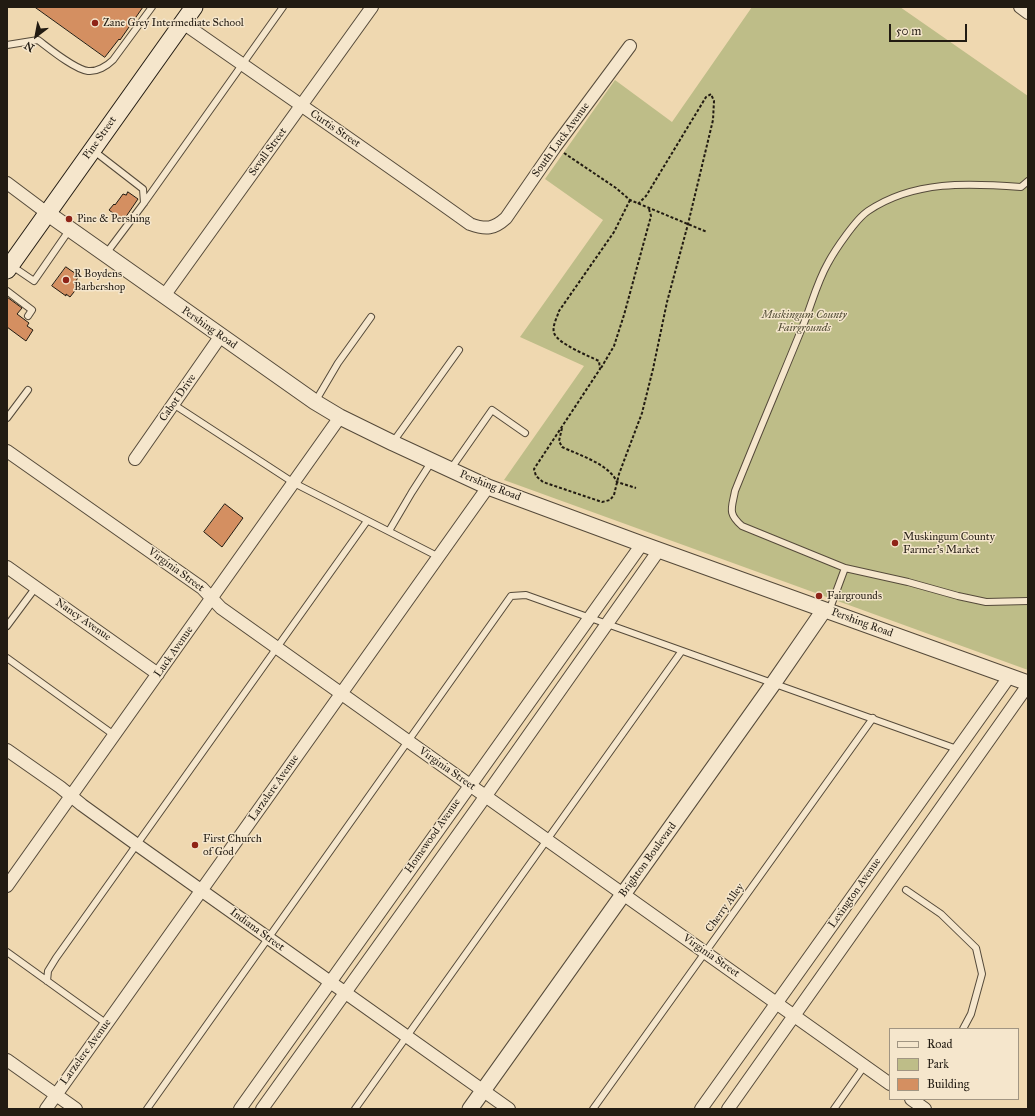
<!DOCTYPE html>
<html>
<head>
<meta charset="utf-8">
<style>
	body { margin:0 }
	#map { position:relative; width:1035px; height:1116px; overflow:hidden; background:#efd8b0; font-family:"IM FELL Great Primer",serif }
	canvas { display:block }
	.frame { position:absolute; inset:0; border:8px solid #221b12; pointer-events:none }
	.legend { position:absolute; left:889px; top:1028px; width:130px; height:72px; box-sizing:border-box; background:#f5e6cc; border:1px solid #a19582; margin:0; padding:5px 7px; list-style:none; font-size:12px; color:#221b12 }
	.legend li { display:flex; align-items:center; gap:8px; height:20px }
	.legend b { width:20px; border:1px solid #a19582 }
	.north { position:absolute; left:16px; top:16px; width:40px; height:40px; -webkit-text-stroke:3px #f5e6cc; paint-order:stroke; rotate:212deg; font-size:11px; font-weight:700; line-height:16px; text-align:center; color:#221b12 }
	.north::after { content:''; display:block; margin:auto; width:14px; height:18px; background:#221b12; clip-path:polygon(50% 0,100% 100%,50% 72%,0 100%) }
	.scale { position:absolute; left:889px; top:24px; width:78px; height:18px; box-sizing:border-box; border:2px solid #221b12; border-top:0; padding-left:5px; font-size:12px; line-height:14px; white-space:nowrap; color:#221b12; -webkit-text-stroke:3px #f5e6cc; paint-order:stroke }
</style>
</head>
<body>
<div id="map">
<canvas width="1035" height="1116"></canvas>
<div class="frame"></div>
<ul class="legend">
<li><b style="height:5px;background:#f5e6cc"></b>Road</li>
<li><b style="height:11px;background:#bebd88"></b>Park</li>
<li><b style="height:11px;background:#d48f61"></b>Building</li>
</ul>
<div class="north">N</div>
<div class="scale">50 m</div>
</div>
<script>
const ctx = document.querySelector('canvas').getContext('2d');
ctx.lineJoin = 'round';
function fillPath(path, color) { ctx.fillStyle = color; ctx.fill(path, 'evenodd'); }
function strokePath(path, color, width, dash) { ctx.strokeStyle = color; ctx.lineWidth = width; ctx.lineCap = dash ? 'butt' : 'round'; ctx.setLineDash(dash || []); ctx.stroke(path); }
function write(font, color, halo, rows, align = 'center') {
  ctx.font = font + ' "IM FELL Great Primer",serif'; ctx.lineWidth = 3; ctx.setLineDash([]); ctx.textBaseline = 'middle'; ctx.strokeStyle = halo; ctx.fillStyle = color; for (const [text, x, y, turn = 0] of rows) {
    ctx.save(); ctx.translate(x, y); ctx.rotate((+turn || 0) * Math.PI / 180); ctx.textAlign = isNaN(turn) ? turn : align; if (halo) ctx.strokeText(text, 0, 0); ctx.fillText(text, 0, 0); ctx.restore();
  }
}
fillPath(new Path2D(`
	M 752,7 L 900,7 L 1028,96 L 1028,670 L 504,480 L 584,366 L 520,337 L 603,220 L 545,179 L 615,80 L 672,122 Z`), '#bebd88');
const building = new Path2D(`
	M 35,7 L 143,7 L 120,40 L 119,39 L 105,57 Z
	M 128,192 L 138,199 L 123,221 L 109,210 L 114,204 L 115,205 L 123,194 L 126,195 Z
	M 66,267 L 79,276 L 74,284 L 78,287 L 70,297 L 66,294 L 66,296 L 52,286 Z
	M 7,297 L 22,308 L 17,314 L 29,323 L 27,326 L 33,330 L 26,341 L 7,327 Z
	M 225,504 L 243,518 L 222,547 L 204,532 Z`);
fillPath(building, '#d48f61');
strokePath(building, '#221b12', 1);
const service = new Path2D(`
	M 7,45 L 38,40 C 50,49 74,69 88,71 C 97,72 107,66 113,60 L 152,7
	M 94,151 L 143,189 L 144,203
	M 1028,181 L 1021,187 C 969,183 914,180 868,211 C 856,219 835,250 828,263 C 816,284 811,307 802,328 C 780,382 757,436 735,491 C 732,508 727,513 742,526 L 845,568 L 908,582 L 958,596 L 986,602 L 1028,601
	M 105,255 L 144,203 L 283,7
	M 12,266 L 34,281 L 70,229
	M 7,291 L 32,310 L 28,316
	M 315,402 L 338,363 L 371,317
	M 173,404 L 294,483 L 439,557
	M 7,418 L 28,390
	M 393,442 L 459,350
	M 450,470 L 492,410 L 525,433
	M 389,531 L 412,492 L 432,461
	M 829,611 L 845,568
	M 7,626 L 36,587
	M 7,658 L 114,735
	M 906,890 L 941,914 L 976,948 L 982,974 L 971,1014 L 963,1029
	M 7,952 L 107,1024
	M 47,981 L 48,971 L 56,958 L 367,521
	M 147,1109 L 511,596 L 526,595 L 957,749
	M 355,1109 L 681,652
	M 593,1109 L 873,718
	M 834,1109 L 865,1065`);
const minor = new Path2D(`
	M 1020,7 L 1028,13
	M 183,23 C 279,90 375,156 470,224 C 486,230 494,229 506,218 L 555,147 L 630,46
	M 7,183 L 47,213
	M 164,296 L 372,7
	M 7,451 L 202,588 L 221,608 L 890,1084
	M 135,459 L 220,337
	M 7,567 L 158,674
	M 7,750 L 60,787 L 82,805 L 136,844 L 509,1109
	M 7,886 L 340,417
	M 7,1060 L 76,1109
	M 911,1099 L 925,1109
	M 46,1109 L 488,487
	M 240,1109 L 642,544
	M 262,1109 L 485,797 L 659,550
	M 701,1109 L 1009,677
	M 728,1109 L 1028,685`);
const tertiary = new Path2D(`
	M 47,213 L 315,402 L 340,417 L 393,443 L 488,487 L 642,544 L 1028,683
	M 470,1109 L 773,684 L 824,610`);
const secondary = new Path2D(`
	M 7,270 L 194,7`);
strokePath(service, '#554a3a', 8);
strokePath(minor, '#554a3a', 14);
strokePath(tertiary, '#554a3a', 17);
strokePath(secondary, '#221b12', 19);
strokePath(new Path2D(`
	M 564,153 L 616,188 L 630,200 L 707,232
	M 630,200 L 614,232 L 559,311 C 557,318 552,326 554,333 C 558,344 589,356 599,361 L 600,369 L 534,469 L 536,476 L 543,482 L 602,502 L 610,500 L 614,495 L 619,474 L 642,413 L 653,369 L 667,302 L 688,224 L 713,120 L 714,101 L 711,94 L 706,97 L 646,196 L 638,204
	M 601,368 L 614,346 L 624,315 L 651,216 L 649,209
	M 562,428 L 559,441 L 562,447 C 579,455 609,464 617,482 L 636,488`), '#221b12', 2, [3, 2]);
strokePath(service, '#f5e6cc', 6);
strokePath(minor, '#f5e6cc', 12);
strokePath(tertiary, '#f5e6cc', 15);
strokePath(secondary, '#f5e6cc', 17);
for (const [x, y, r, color] of [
	[95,23,4,"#8f2418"],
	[69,219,4,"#8f2418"],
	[66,280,4,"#8f2418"],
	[895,543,4,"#8f2418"],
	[819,596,4,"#8f2418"],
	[195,845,4,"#8f2418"]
]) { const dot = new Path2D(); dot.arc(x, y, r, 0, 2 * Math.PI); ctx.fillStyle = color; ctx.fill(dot); strokePath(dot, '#f5e6cc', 1.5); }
write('11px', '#221b12', '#f5e6cc', [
	["Zane Grey Intermediate School",103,23],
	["Pine & Pershing",77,219],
	["R Boydens",74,274],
	["Barbershop",74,287],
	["Muskingum County",903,537],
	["Farmer's Market",903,550],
	["Fairgrounds",827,596],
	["First Church",203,839],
	["of God",203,852]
], 'left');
write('11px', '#221b12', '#f5e6cc', [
	["Curtis Street",335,129,34],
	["Pine Street",100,138,-55],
	["South Luck Avenue",561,140,-54],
	["Sevall Street",268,152,-54],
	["Pershing Road",209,328,35],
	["Cabot Drive",178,398,-55],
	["Pershing Road",490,486,22],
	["Virginia Street",176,570,36],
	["Nancy Avenue",83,620,35],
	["Pershing Road",862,623,20],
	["Luck Avenue",174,652,-55],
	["Virginia Street",447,769,35],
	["Larzelere Avenue",274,788,-55],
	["Homewood Avenue",433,836,-55],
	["Brighton Boulevard",648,860,-54],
	["Lexington Avenue",855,893,-55],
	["Cherry Alley",725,908,-54],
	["Indiana Street",257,930,36],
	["Virginia Street",711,956,35],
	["Larzelere Avenue",86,1052,-54]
]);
write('italic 11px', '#514c35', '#f5e6cc', [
	["Muskingum County",804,315],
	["Fairgrounds",804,328]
]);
</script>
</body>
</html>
